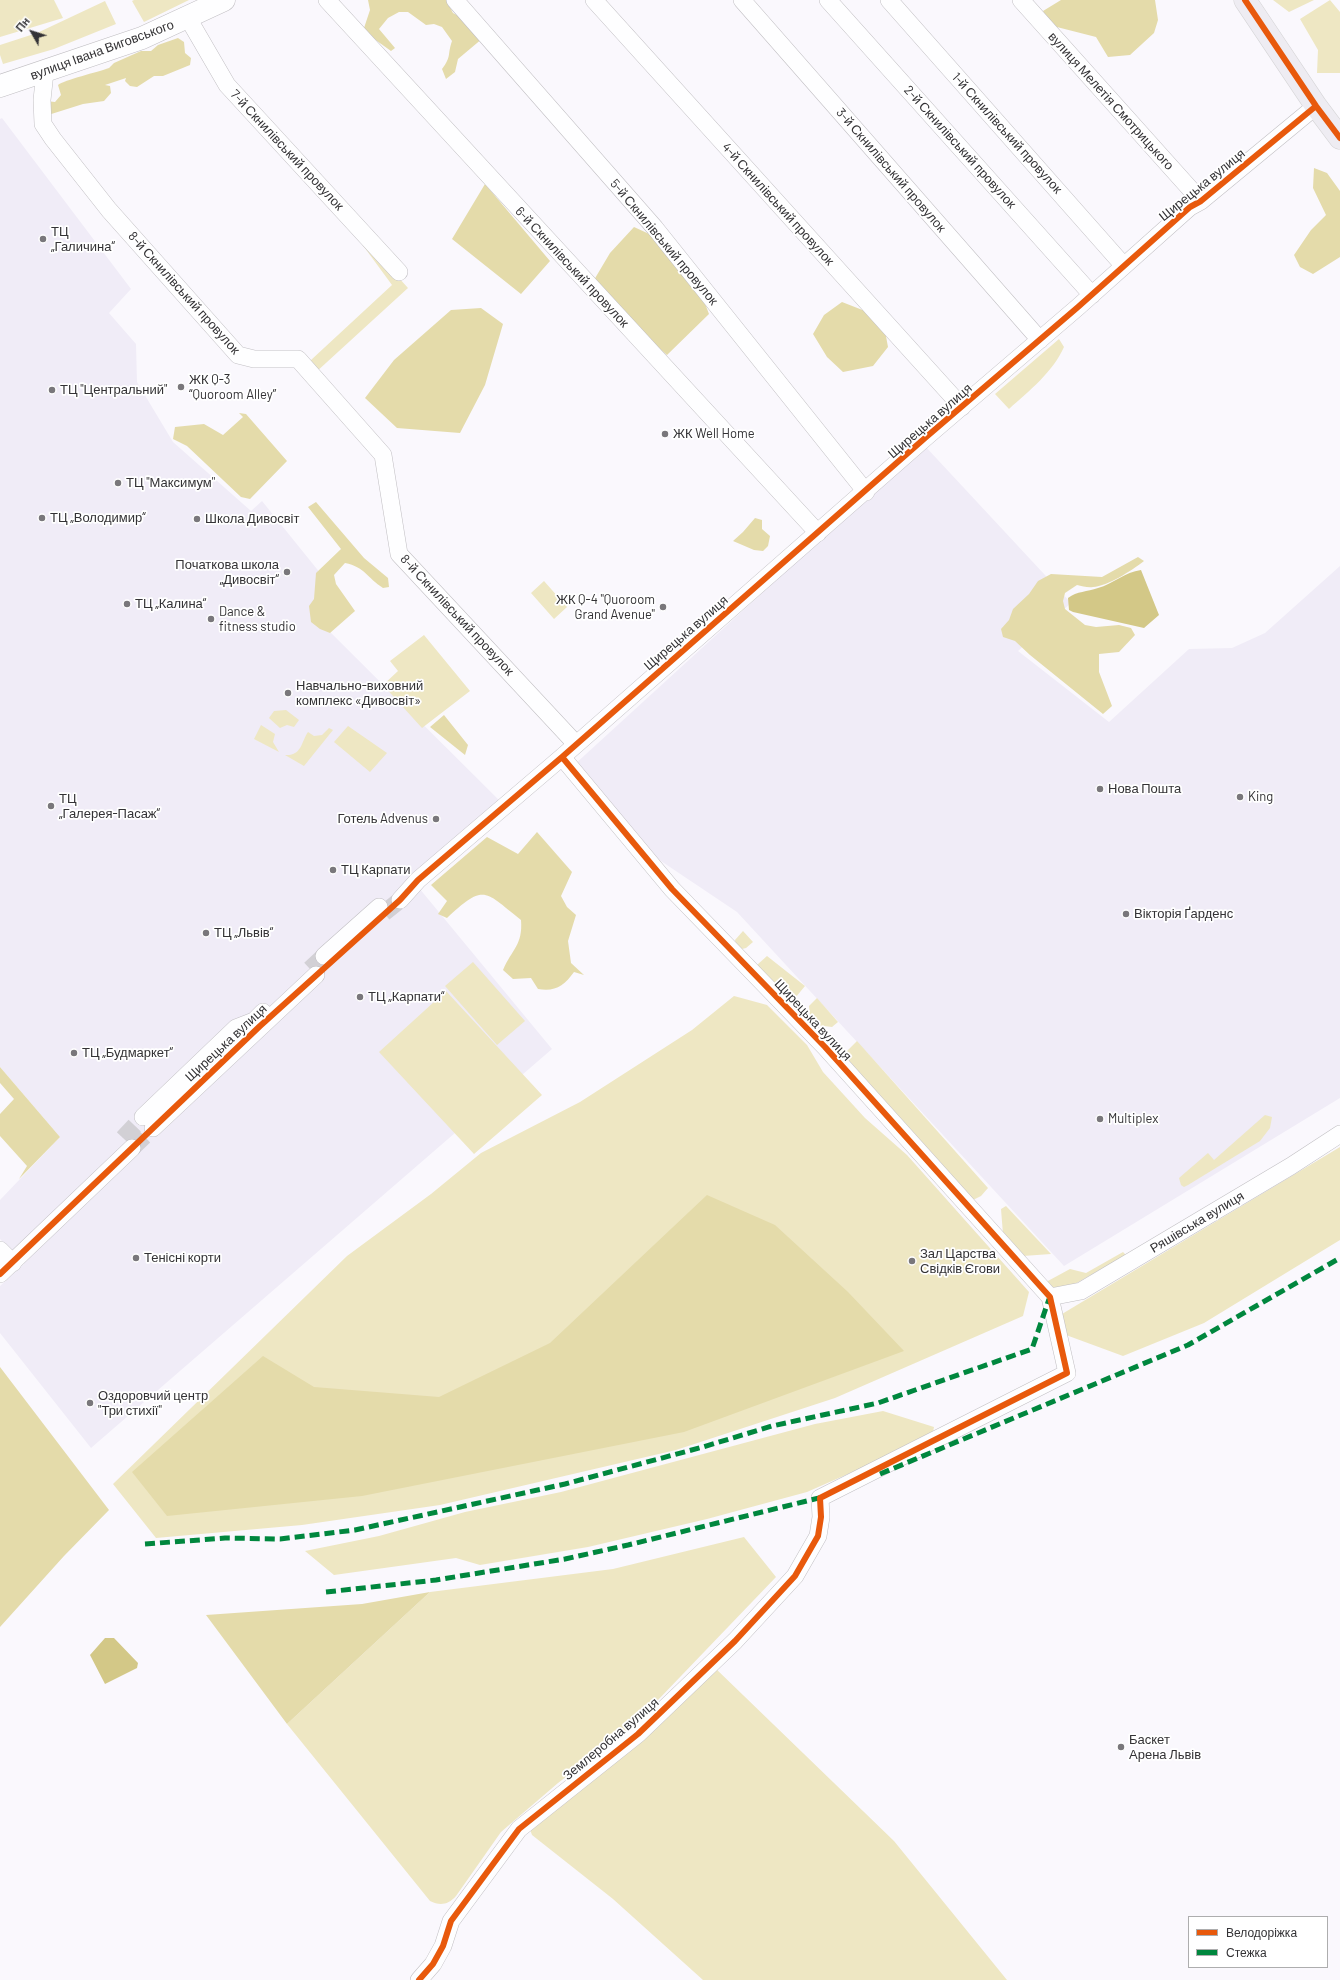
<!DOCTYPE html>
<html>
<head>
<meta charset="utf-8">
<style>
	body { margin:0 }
	#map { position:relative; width:1340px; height:1980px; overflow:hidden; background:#faf8fd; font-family:Barlow,sans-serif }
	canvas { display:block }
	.legend { position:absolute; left:1188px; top:1916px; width:140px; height:52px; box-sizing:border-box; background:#fff; border:1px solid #adadae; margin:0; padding:5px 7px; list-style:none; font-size:12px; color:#333235 }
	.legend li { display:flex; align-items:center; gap:8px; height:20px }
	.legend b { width:20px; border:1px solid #adadae }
	.north { position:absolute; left:12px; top:12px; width:40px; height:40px; -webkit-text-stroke:3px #fff; paint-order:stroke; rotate:309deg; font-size:11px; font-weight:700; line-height:16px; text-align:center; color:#333235 }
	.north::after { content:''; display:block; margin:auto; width:14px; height:18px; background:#333235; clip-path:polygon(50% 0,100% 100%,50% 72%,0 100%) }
</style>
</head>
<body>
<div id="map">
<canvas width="1340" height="1980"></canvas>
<ul class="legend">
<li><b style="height:5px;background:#e8590c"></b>Велодоріжка</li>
<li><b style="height:5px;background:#00873e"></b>Стежка</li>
</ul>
<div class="north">Пн</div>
</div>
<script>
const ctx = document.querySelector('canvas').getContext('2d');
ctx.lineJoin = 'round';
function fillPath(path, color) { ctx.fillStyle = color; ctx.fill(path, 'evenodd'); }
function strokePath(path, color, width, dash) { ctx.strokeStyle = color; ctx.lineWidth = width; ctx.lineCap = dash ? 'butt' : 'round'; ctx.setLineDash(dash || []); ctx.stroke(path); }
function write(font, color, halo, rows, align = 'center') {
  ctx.font = font + ' Barlow,sans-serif'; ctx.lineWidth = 3.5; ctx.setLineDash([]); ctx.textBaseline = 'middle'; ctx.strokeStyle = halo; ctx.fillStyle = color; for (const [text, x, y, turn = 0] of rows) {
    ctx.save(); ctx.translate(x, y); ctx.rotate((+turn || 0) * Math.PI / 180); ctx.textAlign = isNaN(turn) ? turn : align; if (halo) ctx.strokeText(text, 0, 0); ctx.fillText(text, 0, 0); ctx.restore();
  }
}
fillPath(new Path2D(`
	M 2,118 L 131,289 L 109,313 L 136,344 L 137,382 L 173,442 L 251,511 L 262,501 L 325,579 L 320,622 L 510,811 L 419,888 L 552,1049 L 91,1448 L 0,1333 L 0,1286 L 24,1264 L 0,1239 L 0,1200 L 60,1137 L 0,1067 L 0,119 Z
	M 924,445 L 1071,603 L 1018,651 L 1109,722 L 1189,649 L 1232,648 L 1265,633 L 1340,566 L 1340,1098 L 1064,1266 L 737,912 L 649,853 L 574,765 Z`), '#f0ecf7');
fillPath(new Path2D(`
	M 0,0 L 54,0 L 63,18 L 0,37 Z
	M 134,0 L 189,0 L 144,22 L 132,1 Z
	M 1273,0 L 1314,0 L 1289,12 Z
	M 1330,0 L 1340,12 L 1340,73 L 1317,73 L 1318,50 L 1300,19 Z
	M 105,1 L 116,24 L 54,49 L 3,64 L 0,55 L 0,45 L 37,33 Z
	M 334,206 L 408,288 L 315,373 L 311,367 L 311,360 L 392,285 Z
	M 1059,339 L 1064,347 C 1053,372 1029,391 1009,409 L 995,394 Z
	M 544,581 L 567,607 L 554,619 L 531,593 Z
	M 424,635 L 470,691 L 422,728 L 383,685 L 398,671 L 390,661 Z
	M 286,710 L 299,720 L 294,727 L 287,725 L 280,728 L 269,718 L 274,711 Z
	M 261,725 L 275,734 L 273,742 L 279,752 L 254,739 Z
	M 348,726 L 387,753 L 370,772 L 334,742 Z
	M 329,728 L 333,730 L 304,766 L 285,755 C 302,756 301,742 308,732 L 314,736 L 322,735 Z
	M 743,931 L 753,942 L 746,948 L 742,949 L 736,946 L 735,940 Z
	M 767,956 L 805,986 L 791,1003 L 757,965 Z
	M 473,962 L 525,1021 L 497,1045 L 445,986 Z
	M 446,991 L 542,1095 L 474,1154 L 379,1052 Z
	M 734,996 L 767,1005 L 807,1045 L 823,1072 L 865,1118 L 907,1155 L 1029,1292 L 1023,1316 L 835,1398 L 676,1450 L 440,1505 L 302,1525 L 156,1538 L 113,1484 L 347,1256 L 431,1194 L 481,1153 L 580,1102 L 692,1030 Z
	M 817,998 L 838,1022 L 832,1027 L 816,1025 L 810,1016 L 809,1006 Z
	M 857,1041 L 988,1188 L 981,1196 L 973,1200 L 846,1058 L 847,1051 Z
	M 1265,1115 L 1272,1117 L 1270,1128 L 1260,1141 L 1188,1185 L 1184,1187 L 1181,1185 L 1179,1178 L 1208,1153 L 1214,1160 Z
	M 1340,1147 L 1340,1240 L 1204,1323 L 1123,1356 L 1066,1335 L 1062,1314 Z
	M 1006,1206 L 1051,1254 L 1023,1256 L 1003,1234 L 1001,1209 Z
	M 1123,1252 L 1126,1255 L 1073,1285 L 1056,1290 L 1046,1282 L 1070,1269 L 1086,1273 Z
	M 883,1411 L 934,1427 L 932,1437 L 807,1492 L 707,1519 L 588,1547 L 480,1565 L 456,1558 L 334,1575 L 305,1551 L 379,1536 L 465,1512 L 561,1492 L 815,1424 Z
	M 744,1537 L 776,1577 L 634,1725 L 558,1783 L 501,1832 L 456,1896 C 448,1905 440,1906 430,1901 L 287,1724 L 430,1592 L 613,1569 Z
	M 713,1666 L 894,1841 L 1007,1980 L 703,1980 L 613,1899 L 532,1835 L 528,1824 Z`), '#eee7c3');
fillPath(new Path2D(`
	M 368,0 L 446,0 L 453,13 L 468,21 L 483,38 L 458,59 L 455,72 L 446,79 L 442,69 C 452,56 447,55 452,41 L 442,27 L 434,24 L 426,25 L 408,12 L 399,12 L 388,18 L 379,29 L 395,48 L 391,51 L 370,36 L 364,28 L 370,10 Z
	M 1061,0 L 1155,0 L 1158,20 L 1154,33 L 1130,55 L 1108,57 L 1096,37 L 1049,25 L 1043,11 Z
	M 178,38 L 184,42 L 185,53 L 191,58 L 190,65 L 163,76 L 154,76 L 137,87 L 130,86 L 125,81 L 126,78 L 105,85 L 110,86 L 111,93 L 104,101 L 83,104 L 45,116 L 46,101 L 55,102 L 61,95 L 58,85 C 64,80 98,72 109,68 L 114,63 L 141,51 L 151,51 L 158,45 Z
	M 1314,168 L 1327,173 L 1340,191 L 1340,257 L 1313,274 L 1300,267 L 1294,255 L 1311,230 L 1326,215 L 1313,188 Z
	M 485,184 L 550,261 L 521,294 L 452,239 Z
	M 634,227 L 658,238 L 701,293 L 709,314 L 667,355 L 629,322 L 594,280 L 610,253 Z
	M 842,302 L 865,311 L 885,331 L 888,347 L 873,366 L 843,372 L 827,357 L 813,334 L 824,315 Z
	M 481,308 L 503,324 L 485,385 L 460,433 L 397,428 L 365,398 L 394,360 L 451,310 Z
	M 239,413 L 246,414 L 287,461 L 250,499 L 241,497 L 187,446 L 173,439 L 175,427 L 204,424 L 223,435 L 243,417 Z
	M 316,502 L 364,558 L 388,578 L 389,587 L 383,588 C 367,578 365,567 345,563 L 334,575 L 336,584 L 355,611 L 330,633 L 320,629 L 311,622 L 309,606 L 314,599 L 316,573 L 341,549 L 308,507 Z
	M 755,518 L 762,520 L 762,529 L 770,536 L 768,546 L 763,551 L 754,550 L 733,541 L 743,532 Z
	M 1138,557 L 1144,561 C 1131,571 1108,586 1093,587 C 1088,588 1082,586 1077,585 L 1065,593 L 1063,601 L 1065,609 L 1085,625 L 1096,627 L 1119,625 L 1131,628 L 1135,635 L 1119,652 L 1099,654 L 1099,672 L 1112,706 L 1103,714 L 1030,655 L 1015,641 L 1003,637 L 1001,629 L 1009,620 L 1013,609 L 1029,594 L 1038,581 L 1051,574 L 1102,577 Z
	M 444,715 L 468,745 L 465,755 L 430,727 Z
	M 537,832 L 572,872 L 561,896 L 567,907 L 576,915 L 568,941 L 571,963 L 584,975 L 574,972 C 564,986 555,992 538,989 L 531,978 L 513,979 L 503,970 C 512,949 523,945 521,920 C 484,891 485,883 447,918 L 438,914 L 447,901 L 431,885 L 487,837 L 518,854 Z
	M 0,1067 L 60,1137 L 19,1179 L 27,1166 L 0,1136 L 0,1114 L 14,1099 L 0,1083 Z
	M 707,1195 L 775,1225 L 848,1292 L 904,1351 L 684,1432 L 362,1496 L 167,1516 L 132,1472 L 263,1356 L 314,1387 L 439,1397 L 550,1343 Z
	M 0,1367 L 109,1510 L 64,1556 L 0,1627 Z
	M 430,1592 L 287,1724 L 206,1615 L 362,1604 Z`), '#e4dbaa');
fillPath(new Path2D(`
	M 1141,570 L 1159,615 L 1144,628 L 1073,612 L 1069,610 L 1068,598 C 1077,591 1087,592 1098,588 C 1113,584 1125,572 1141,570 Z
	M 105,1638 L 114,1638 L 138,1663 L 137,1668 L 105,1684 L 90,1655 Z`), '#d3c887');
strokePath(new Path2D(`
	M 384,913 L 400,900
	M 310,969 L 324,956
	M 123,1138 L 143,1117
	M 132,1148 L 153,1128`), '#d2d0d5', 17, [17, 8]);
const minor = new Path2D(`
	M 327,0 L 818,533
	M 455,0 L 655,228 L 866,492
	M 594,0 L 962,407
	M 742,0 L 1040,340
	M 828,0 L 1092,295
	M 889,0 L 1124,266
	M 1021,0 L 1201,201
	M 188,18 L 227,85 L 399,272
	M 45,72 L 42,100 L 43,124 L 53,139 L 109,210 L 238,355 L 254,359 L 298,359 L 383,455 L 399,554 L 576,744
	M 400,900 L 418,880 L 562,757 L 925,438 L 1078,307 L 1190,207 L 1201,201 L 1316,106
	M 324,956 L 379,907
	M 143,1117 L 236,1028 L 254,1021 L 263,1012
	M 153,1128 L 316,975
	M 0,1250 L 13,1263
	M 0,1274 L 132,1148
	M 1050,1297 L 1081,1291 L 1291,1166 L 1340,1134
	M 419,1980 L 433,1964 L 443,1946 L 451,1921 L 519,1829 L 638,1734 L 735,1641 L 795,1576 L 818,1536 L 821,1517 L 820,1498 L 1067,1373 L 1050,1297 L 825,1047 L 672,889 L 562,757`);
const secondary = new Path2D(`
	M 0,86 L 142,38 L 224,0`);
const primary = new Path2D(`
	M 1245,0 L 1316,106 L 1340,138`);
strokePath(minor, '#c1bfc3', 18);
strokePath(secondary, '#c1bfc3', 23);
strokePath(primary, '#d5d4d6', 23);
strokePath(minor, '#fefeff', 17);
strokePath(secondary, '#fefeff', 22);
strokePath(primary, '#eeecf2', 22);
strokePath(new Path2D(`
	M 880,1474 L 1188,1345 L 1340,1258
	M 145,1544 L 225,1538 L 280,1539 L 355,1530 L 565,1484 L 703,1447 L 772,1426 L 878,1403 L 1032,1349 L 1049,1299
	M 326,1592 L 436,1580 L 565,1559 L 628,1545 L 823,1497`), '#00873e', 5, [10, 5]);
strokePath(new Path2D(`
	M 1245,0 L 1316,106 L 1340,138
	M 0,1274 L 260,1026 L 400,900 L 418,880 L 562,757 L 925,438 L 1078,307 L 1190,207 L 1201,201 L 1316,106
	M 419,1980 L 433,1964 L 443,1946 L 451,1921 L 519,1829 L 638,1734 L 735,1641 L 795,1576 L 818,1536 L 821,1517 L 820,1498 L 1067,1373 L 1050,1297 L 825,1047 L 672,889 L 562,757`), '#e8590c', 6);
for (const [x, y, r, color] of [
	[43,239,4,"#79777b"],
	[181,387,4,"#79777b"],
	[52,390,4,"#79777b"],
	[665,434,4,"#79777b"],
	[118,483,4,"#79777b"],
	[42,518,4,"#79777b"],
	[197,519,4,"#79777b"],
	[287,572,4,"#79777b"],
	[127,604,4,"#79777b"],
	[663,607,4,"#79777b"],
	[211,619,4,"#79777b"],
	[288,693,4,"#79777b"],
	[1100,789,4,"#79777b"],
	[1240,797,4,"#79777b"],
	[51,806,4,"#79777b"],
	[436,819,4,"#79777b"],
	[333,870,4,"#79777b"],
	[1126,914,4,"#79777b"],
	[206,933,4,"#79777b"],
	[360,997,4,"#79777b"],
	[74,1053,4,"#79777b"],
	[1100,1119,4,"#79777b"],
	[136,1258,4,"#79777b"],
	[912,1261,4,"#79777b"],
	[90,1403,4,"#79777b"],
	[1121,1747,4,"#79777b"]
]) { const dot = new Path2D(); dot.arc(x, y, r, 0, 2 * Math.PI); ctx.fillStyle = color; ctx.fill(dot); strokePath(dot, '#fff', 1.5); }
write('13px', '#333235', '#fff', [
	["вулиця Івана Виговського",102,50,-20],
	["вулиця Мелетія Смотрицького",1111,101,48],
	["1-й Скнилівський провулок",1007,133,48],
	["2-й Скнилівський провулок",960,147,48],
	["7-й Скнилівський провулок",287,150,47],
	["3-й Скнилівський провулок",891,170,49],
	["Щирецька вулиця",1202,185,-39],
	["4-й Скнилівський провулок",778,204,48],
	["5-й Скнилівський провулок",664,242,50],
	["6-й Скнилівський провулок",572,267,47],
	["8-й Скнилівський провулок",184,293,48],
	["Щирецька вулиця",930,421,-41],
	["8-й Скнилівський провулок",457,615,47],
	["Щирецька вулиця",686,633,-41],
	["Щирецька вулиця",813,1020,47],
	["Щирецька вулиця",226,1043,-43],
	["Ряшівська вулиця",1197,1222,-31],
	["Землеробна вулиця",611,1739,-40]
]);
write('13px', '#333235', '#fff', [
	["ТЦ",51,232],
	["„Галичина“",51,247],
	["ЖК Q-3",189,380],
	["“Quoroom Alley”",189,395],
	["ТЦ \"Центральний\"",60,390],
	["ЖК Well Home",673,434],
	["ТЦ \"Максимум\"",126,483],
	["ТЦ „Володимир“",50,518],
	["Школа Дивосвіт",205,519],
	["Початкова школа",279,565,"right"],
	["„Дивосвіт“",279,580,"right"],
	["ЖК Q-4 \"Quoroom",655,600,"right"],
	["Grand Avenue\"",655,615,"right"],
	["ТЦ „Калина“",135,604],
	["Dance &",219,612],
	["fitness studio",219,627],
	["Навчально-виховний",296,686],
	["комплекс «Дивосвіт»",296,701],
	["Нова Пошта",1108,789],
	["King",1248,797],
	["ТЦ",59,799],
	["„Галерея-Пасаж“",59,814],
	["Готель Advenus",428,819,"right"],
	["ТЦ Карпати",341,870],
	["Вікторія Ґарденс",1134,914],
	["ТЦ „Львів“",214,933],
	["ТЦ „Карпати“",368,997],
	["ТЦ „Будмаркет“",82,1053],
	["Multiplex",1108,1119],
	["Зал Царства",920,1254],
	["Свідків Єгови",920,1269],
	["Тенісні корти",144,1258],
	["Оздоровчий центр",98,1396],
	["\"Три стихії\"",98,1411],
	["Баскет",1129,1740],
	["Арена Львів",1129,1755]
], 'left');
</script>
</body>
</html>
